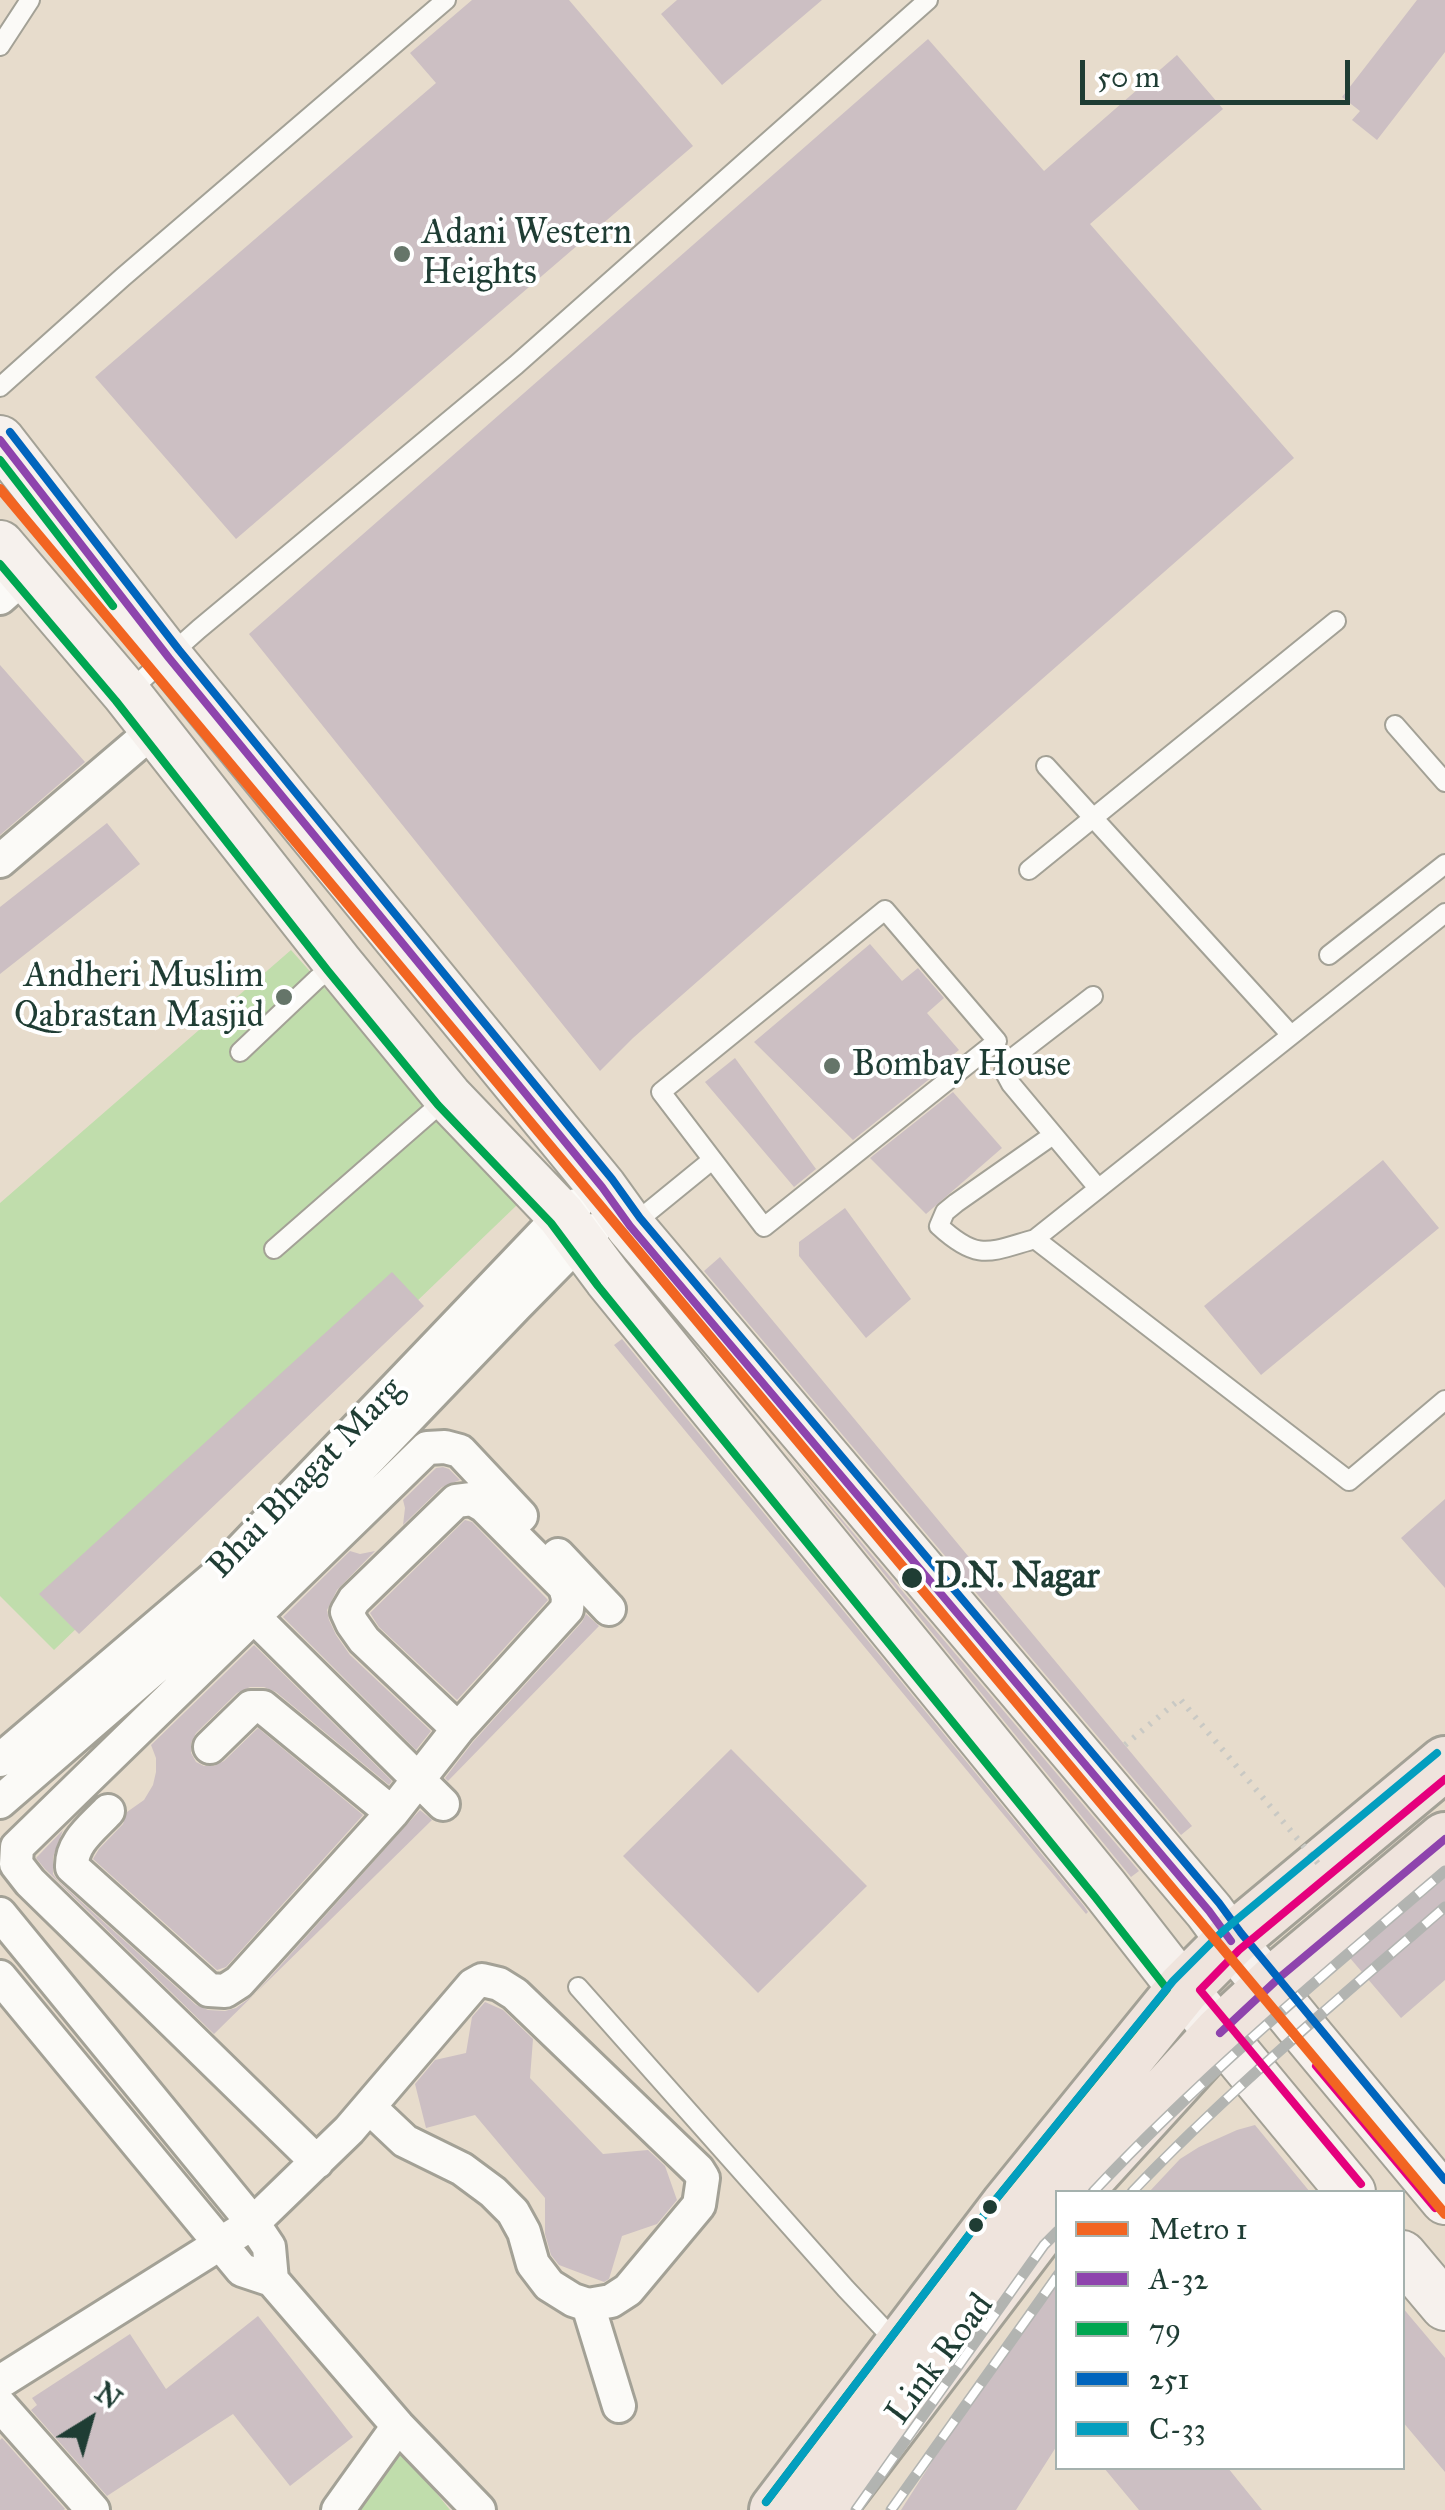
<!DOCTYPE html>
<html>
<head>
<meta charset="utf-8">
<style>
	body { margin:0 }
	#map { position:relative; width:1445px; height:2510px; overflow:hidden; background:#e7dccc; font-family:"IM FELL Great Primer",serif }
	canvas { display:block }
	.legend { position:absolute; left:1055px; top:2190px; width:350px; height:280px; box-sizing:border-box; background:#fff; border:2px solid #a5b1ae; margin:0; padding:12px 18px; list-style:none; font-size:30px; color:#1f3d34 }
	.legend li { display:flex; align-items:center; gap:20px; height:50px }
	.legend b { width:50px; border:2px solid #a5b1ae }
	.north { position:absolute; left:40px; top:2370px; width:100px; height:100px; -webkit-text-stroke:8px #fff; paint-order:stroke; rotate:37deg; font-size:28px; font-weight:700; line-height:40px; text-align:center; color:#1f3d34 }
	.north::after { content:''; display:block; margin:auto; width:35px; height:45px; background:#1f3d34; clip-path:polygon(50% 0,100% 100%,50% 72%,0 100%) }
	.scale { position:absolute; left:1080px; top:60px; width:270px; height:45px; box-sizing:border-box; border:5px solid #1f3d34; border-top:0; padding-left:12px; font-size:30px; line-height:35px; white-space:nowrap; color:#1f3d34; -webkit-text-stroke:8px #fff; paint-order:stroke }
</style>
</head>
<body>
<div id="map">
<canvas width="1445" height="2510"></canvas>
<ul class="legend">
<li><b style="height:12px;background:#f26522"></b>Metro 1</li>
<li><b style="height:12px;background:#8e44ad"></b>A-32</li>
<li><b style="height:12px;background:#00a651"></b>79</li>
<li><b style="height:12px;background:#0065bd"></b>251</li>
<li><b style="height:12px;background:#039ebf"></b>C-33</li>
</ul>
<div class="north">N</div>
<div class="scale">50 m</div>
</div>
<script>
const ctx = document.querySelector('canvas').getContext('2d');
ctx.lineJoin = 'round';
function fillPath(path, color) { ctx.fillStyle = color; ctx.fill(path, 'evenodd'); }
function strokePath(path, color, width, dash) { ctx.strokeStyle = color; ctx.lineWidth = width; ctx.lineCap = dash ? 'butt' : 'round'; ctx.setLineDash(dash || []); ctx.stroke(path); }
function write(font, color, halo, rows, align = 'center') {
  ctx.font = font + ' "IM FELL Great Primer",serif'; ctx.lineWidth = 8; ctx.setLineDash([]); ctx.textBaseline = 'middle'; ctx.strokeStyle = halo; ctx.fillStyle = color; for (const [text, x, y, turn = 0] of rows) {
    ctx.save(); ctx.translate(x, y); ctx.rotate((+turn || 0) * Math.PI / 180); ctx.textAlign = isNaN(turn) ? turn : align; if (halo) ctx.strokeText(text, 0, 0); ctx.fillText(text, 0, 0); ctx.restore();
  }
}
fillPath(new Path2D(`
	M 291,950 L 517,1205 L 54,1650 L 0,1596 L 0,1203 Z
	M 398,2445 L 450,2510 L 352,2510 Z`), '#c0ddac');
fillPath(new Path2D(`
	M 472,0 L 569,0 L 693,146 L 236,539 L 95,377 L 436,83 L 410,53 Z
	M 677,0 L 822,0 L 722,85 L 661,14 Z
	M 1417,0 L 1445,0 L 1445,52 L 1377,140 L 1352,120 L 1360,111 L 1342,97 Z
	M 928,39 L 1044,171 L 1177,55 L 1223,109 L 1090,224 L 1294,458 L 633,1038 L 600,1071 L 249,634 Z
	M 0,665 L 85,762 L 0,835 Z
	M 107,823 L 140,864 L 0,974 L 0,907 Z
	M 870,944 L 902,981 L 918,968 L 944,998 L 927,1013 L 959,1050 L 934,1070 L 937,1073 L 853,1140 L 754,1042 Z
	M 735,1058 L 816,1169 L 794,1187 L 705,1082 Z
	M 953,1092 L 1002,1148 L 926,1214 L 870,1158 Z
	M 1383,1160 L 1439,1228 L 1261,1375 L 1204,1306 Z
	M 845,1208 L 911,1299 L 866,1338 L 799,1256 L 799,1242 Z
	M 720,1257 L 1192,1826 L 1181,1835 L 704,1271 Z
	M 392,1272 L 424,1306 L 79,1634 L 39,1594 Z
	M 622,1339 L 1084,1906 L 1088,1912 L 1086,1914 L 614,1345 Z
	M 784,1451 L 1139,1871 L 1131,1877 Z
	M 443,1467 L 449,1469 L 460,1480 L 442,1487 L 403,1525 L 405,1508 L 403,1500 L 436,1468 Z
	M 1445,1499 L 1445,1588 L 1401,1538 Z
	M 465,1520 L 472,1522 L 548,1600 L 457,1700 L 379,1627 L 370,1613 Z
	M 350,1551 L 360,1554 L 375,1551 L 337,1590 L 327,1610 L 329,1620 L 336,1635 L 350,1655 L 431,1731 L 416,1750 L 283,1617 Z
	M 586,1614 L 599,1626 L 448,1781 L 445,1778 L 473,1742 L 582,1622 Z
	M 254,1645 L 392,1781 L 389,1785 L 276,1692 L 264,1687 L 250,1687 L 237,1693 L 196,1733 L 191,1743 L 191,1753 L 196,1762 L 204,1766 L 214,1766 L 224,1761 L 258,1728 L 363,1815 L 226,1967 L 217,1970 L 93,1859 L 99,1849 L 123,1824 L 127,1812 L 144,1800 L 153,1785 L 156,1772 L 156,1758 L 151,1745 Z
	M 731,1749 L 867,1886 L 758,1993 L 623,1856 Z
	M 420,1810 L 432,1820 L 214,2034 L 45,1869 L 36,1858 L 63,1830 L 53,1857 L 53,1874 L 58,1881 L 196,2005 L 208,2010 L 225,2011 L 236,2008 L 254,1995 Z
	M 1445,1878 L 1445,1980 L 1401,2018 L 1350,1958 Z
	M 485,2002 L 503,2010 L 533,2039 L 530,2078 L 603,2154 L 648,2150 L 665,2166 L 677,2200 L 657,2224 L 622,2236 L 609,2279 L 604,2282 L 559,2265 L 551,2255 L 545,2234 L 545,2198 L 475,2115 L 426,2128 L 415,2084 L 435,2060 L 466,2053 L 472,2017 Z
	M 1255,2125 L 1310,2192 L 1149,2192 L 1180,2159 L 1199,2147 L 1237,2130 Z
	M 1058,2265 L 1058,2444 L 1016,2510 L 901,2510 Z
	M 1402,2307 L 1445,2358 L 1445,2472 L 1402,2421 Z
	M 258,2316 L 353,2437 L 290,2486 L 233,2414 L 107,2496 L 31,2410 L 37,2405 L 32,2398 L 130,2334 L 166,2389 Z
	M 2,2438 L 65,2509 L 64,2510 L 0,2510 L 0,2440 Z
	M 1104,2468 L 1228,2468 L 1262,2510 L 1139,2510 Z`), '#ccbfc3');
const lane = new Path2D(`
	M 0,46 L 30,0
	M 0,387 L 123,277 L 446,0
	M 127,693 L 199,629 L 516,365 L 928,0
	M 1395,725 L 1445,782
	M 1046,766 L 1291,1035
	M 1029,870 L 1336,621
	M 885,910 L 997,1041 L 764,1227 L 661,1092 Z
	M 1445,913 L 1035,1239 L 1349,1481 L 1445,1400
	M 1329,955 L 1445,864
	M 1093,996 L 1010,1060 L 1004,1071 L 1011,1084 L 1098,1188
	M 240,1052 L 317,979 L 337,964
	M 631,1226 L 712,1160
	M 1035,1239 C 989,1252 978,1262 939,1226 L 945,1212 L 956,1203 L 1053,1135
	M 274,1249 L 447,1098
	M 578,1987 L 846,2289 L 898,2344`);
const street = new Path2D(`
	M 0,598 L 26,575
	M 0,861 L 155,729
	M 558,1555 L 609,1609
	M 240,1603 L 443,1804
	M 210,1747 L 251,1707 L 263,1707 L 392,1813
	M 0,1760 L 216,1576 L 561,1215 L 576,1205
	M 0,1802 L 236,1598 L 516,1306 L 580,1241 L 594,1230
	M 108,1811 C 92,1828 71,1843 72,1867 L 209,1990 L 225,1991 L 239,1982 L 392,1813 L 458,1729 L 567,1609 L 568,1598 L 565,1587 L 484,1506 L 472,1499 L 456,1501 L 354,1600 L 347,1612 L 352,1623 L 364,1640 L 458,1729
	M 0,1914 L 253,2223 L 269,2247 L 272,2280
	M 0,1977 L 242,2270 L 272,2280 L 398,2426 L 479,2510
	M 317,2162 L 30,1882 L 16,1864 L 17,1847 L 427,1448 L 445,1447 L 460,1451 L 521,1516
	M 588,2305 L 619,2406
	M 0,2382 L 253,2223 L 349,2130 L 473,1985 L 482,1980 L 499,1984 L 515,1994 L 698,2170 L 703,2178 L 699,2205 L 628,2290 L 611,2301 L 588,2305 L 573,2300 L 549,2285 L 533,2264 L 524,2232 L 513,2212 L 493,2192 L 462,2169 L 405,2141 L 369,2107
	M 0,2405 L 93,2510
	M 338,2510 L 398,2426`);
const secondary = new Path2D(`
	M 0,440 L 169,658 L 602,1187 L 630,1226 L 1209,1911 L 1231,1941 L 1302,2028 L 1445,2200
	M 0,545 L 126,693 L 338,963 L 448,1097 L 561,1215 L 608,1278 L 1105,1889 L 1183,1989 L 1351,2192
	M 1402,2255 L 1445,2306`);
const primary = new Path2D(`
	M 1075,2192 L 1220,2033 L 1280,1977 L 1445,1839
	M 776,2510 L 1007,2206 L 1183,1989 L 1231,1941 L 1445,1763
	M 827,2510 L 1039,2231 L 1058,2212`);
strokePath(lane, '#a3a196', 22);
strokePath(street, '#a3a196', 38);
strokePath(secondary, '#a3a196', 52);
strokePath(primary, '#a3a196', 58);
strokePath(lane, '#fbfaf7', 18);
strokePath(street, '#fbfaf7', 32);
strokePath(secondary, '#f6f1ed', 48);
strokePath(primary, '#efe4dd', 52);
const rail = new Path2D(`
	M 1093,2192 C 1202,2076 1324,1974 1445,1871
	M 1132,2192 C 1229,2090 1338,2000 1445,1907
	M 856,2510 L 1044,2245 L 1058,2231
	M 891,2510 L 1058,2275`);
strokePath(rail, '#b2b4b1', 11);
strokePath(rail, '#fff', 8, [22]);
strokePath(new Path2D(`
	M 1125,1745 L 1180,1699 L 1322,1868`), '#c9c9c4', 6, [2.5, 8]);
strokePath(new Path2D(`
	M 0,440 L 169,658 L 602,1187 L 630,1226 L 1209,1911 L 1231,1941
	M 1220,2033 L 1280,1977 L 1445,1839`), '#8e44ad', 8);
strokePath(new Path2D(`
	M 0,460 L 113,606
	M 0,564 L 116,701 L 328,971 L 438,1105 L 551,1223 L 598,1286 L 1095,1897 L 1167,1989 L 997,2198 L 766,2502`), '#00a651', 8);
strokePath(new Path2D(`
	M 10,432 L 179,650 L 612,1179 L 640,1218 L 1219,1903 L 1241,1933 L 1445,2180`), '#0065bd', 8);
strokePath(new Path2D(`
	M 766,2502 L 997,2198 L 1173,1981 L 1223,1931 L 1437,1753`), '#039ebf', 8);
strokePath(new Path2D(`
	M 1316,2066 L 1435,2208
	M 1361,2184 L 1200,1990 L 1239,1950 L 1445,1779`), '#e5007d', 8);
strokePath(new Path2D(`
	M 0,489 L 1445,2214`), '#f26522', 10);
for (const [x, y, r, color] of [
	[402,254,10,"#657569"],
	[284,997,10,"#657569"],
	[832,1066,10,"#657569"],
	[912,1578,12,"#1f3d34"],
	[990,2207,9,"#1f3d34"],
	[976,2225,9,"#1f3d34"]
]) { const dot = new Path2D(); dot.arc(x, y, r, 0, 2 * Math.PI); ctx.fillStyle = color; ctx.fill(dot); strokePath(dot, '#fff', 4); }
write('35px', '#1f3d34', '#fff', [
	["Adani Western",422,234],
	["Heights",422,274],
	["Andheri Muslim",264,977,"right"],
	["Qabrastan Masjid",264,1017,"right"],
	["Bombay House",852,1066]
], 'left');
write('35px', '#1f3d34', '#fff', [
	["Bhai Bhagat Marg",307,1479,-46],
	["Link Road",941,2360,-53]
]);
write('bold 35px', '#1f3d34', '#fff', [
	["D.N. Nagar",934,1578]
], 'left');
</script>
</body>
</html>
